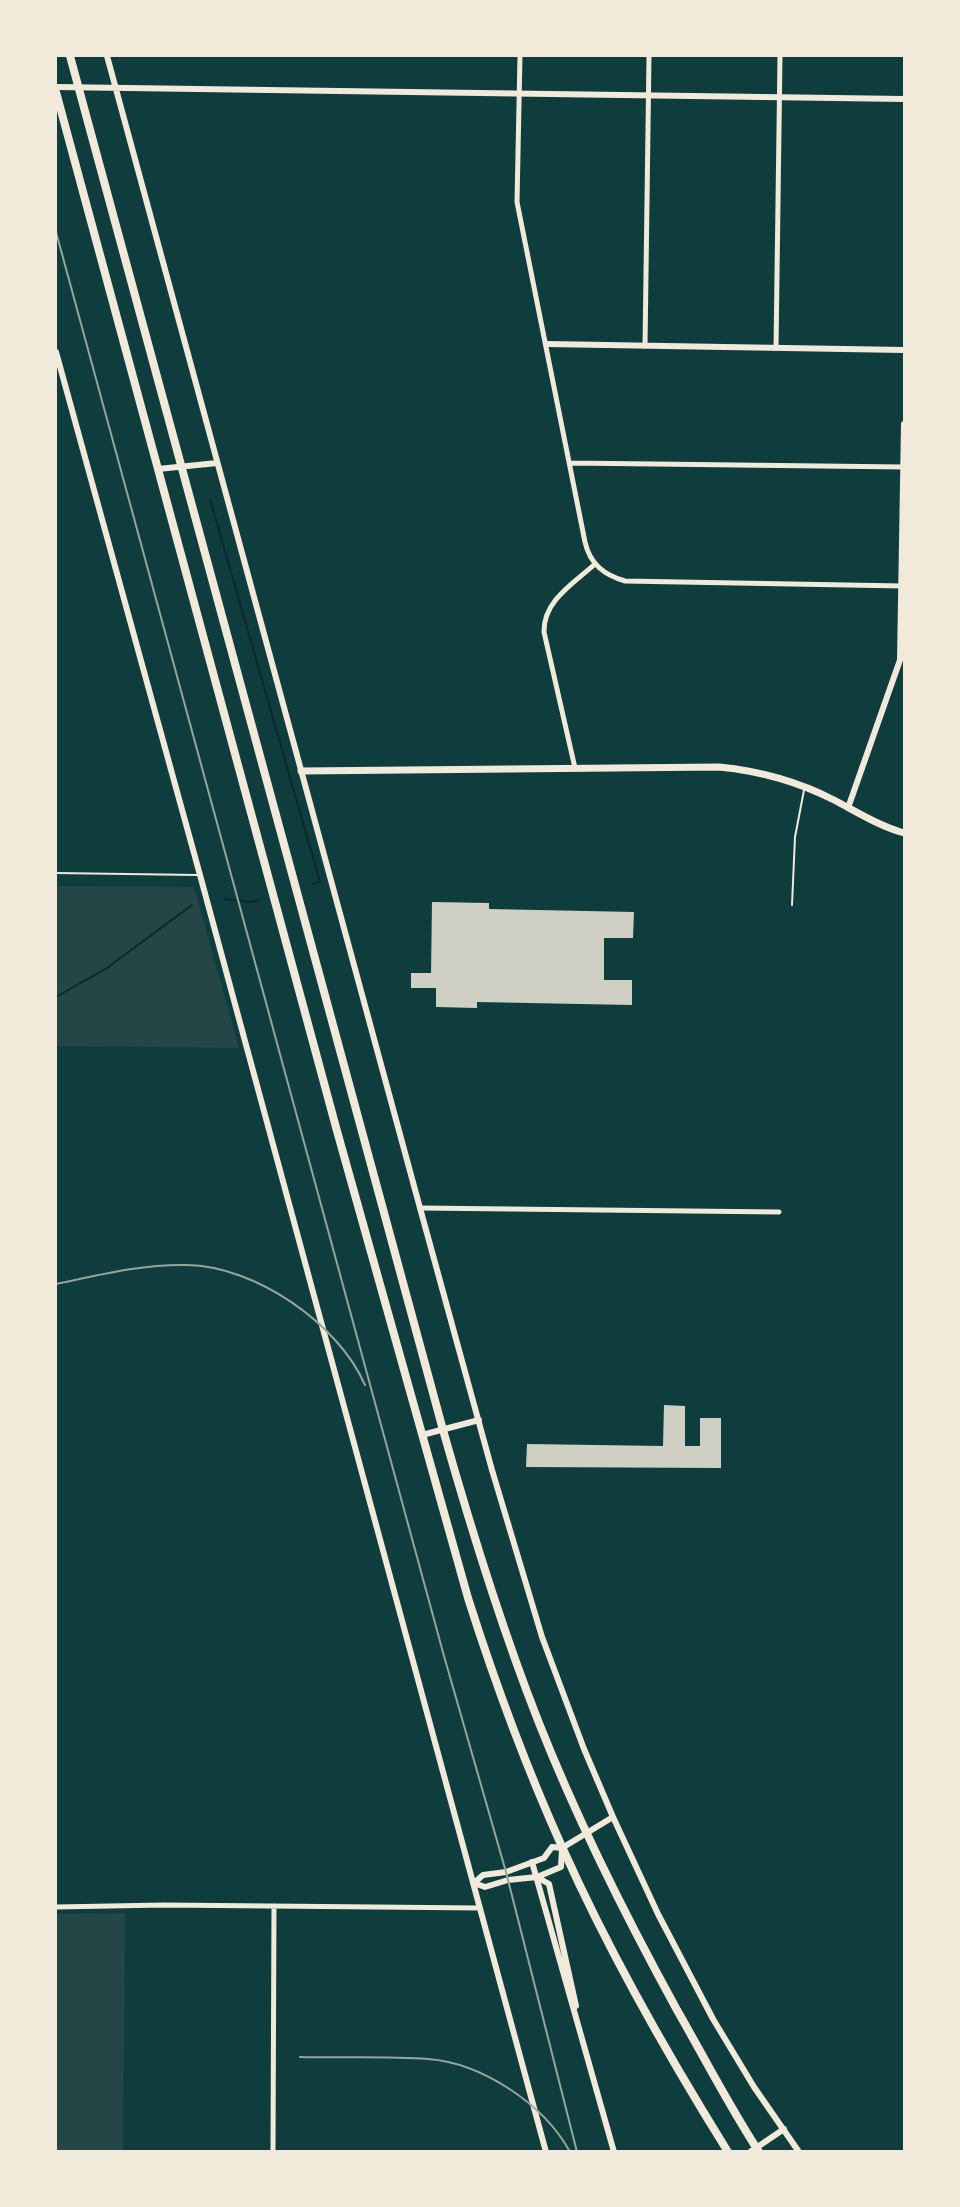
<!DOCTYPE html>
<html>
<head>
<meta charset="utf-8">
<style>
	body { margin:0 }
	#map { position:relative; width:960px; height:2207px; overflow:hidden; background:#0f3d3e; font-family:Ubuntu,sans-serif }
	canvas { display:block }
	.frame { position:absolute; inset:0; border:57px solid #f1e9da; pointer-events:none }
</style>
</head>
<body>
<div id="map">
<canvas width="960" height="2207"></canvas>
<div class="frame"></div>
</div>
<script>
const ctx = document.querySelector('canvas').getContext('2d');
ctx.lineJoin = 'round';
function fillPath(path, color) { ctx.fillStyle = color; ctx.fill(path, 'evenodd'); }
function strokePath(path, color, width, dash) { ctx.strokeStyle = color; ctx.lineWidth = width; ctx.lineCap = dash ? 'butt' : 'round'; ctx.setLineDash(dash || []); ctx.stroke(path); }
fillPath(new Path2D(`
	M 56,886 L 194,887 L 239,1048 L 56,1046 Z
	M 125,1913 L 123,2151 L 56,2151 L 56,1914 Z`), '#244646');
strokePath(new Path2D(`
	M 210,499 L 320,882 L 313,884
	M 224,899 L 252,902 L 259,900
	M 56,997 L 107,968 L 192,905`), '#0a2a2b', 2);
fillPath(new Path2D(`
	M 432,902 L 489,903 L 489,909 L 634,912 L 633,938 L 604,938 L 604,980 L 632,980 L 632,1005 L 477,1002 L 477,1008 L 436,1007 L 436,988 L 411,988 L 411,973 L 431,973 Z
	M 664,1405 L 685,1406 L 685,1446 L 700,1446 L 700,1418 L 721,1418 L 721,1468 L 526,1467 L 527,1444 L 663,1446 Z`), '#cfcfc3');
strokePath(new Path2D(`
	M 56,873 L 197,875
	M 792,905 L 795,837 L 804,790`), '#f1e9da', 2);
strokePath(new Path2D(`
	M 520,56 L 517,202 L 585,542 C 590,564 604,575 625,581 L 903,586
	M 645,346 L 649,56
	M 776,348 L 780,56
	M 570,463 L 904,467
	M 575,768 L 544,632 C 543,601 574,583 595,564
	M 420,1208 L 779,1212
	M 56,1907 L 164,1905 L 480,1908
	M 273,2152 L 274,1906`), '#f1e9da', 5);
strokePath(new Path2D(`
	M 107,56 L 420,1208 L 492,1470 L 542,1637 L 584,1749 L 613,1817 L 658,1914 L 713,2019 L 754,2087 L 799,2152
	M 56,87 L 904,99
	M 546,344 L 904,350
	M 56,352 L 200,875 L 546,2152
	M 158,469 L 217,463
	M 848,808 L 900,660 L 904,424
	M 422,1435 L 479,1420
	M 562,1849 L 561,1867 L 537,1877 L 508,1880 L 485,1887 L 474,1883 L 483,1875 L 506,1872 L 544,1858 L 552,1847 L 562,1848 L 613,1817
	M 532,1862 L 614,2152
	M 537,1877 L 549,1884 L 576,2006
	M 750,2152 L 784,2129`), '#f1e9da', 6);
strokePath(new Path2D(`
	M 301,771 L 719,767 C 760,771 797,781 834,800 C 857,812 879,826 904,833`), '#f1e9da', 7);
strokePath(new Path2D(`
	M 70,56 L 443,1430 C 471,1529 501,1627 539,1723 C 578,1822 626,1917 677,2010 C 704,2057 729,2106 759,2152
	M 56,92 L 337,1131 L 468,1598 C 495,1683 526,1767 563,1849 C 610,1954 667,2054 728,2152`), '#f1e9da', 8);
strokePath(new Path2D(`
	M 56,232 L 444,1656 L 506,1872 L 577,2152
	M 56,1284 C 99,1275 142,1264 187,1265 C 255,1266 338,1323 365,1385
	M 300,2057 C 342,2058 386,2056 428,2059 C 482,2063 544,2104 570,2152`), '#97a49c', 2);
</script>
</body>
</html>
